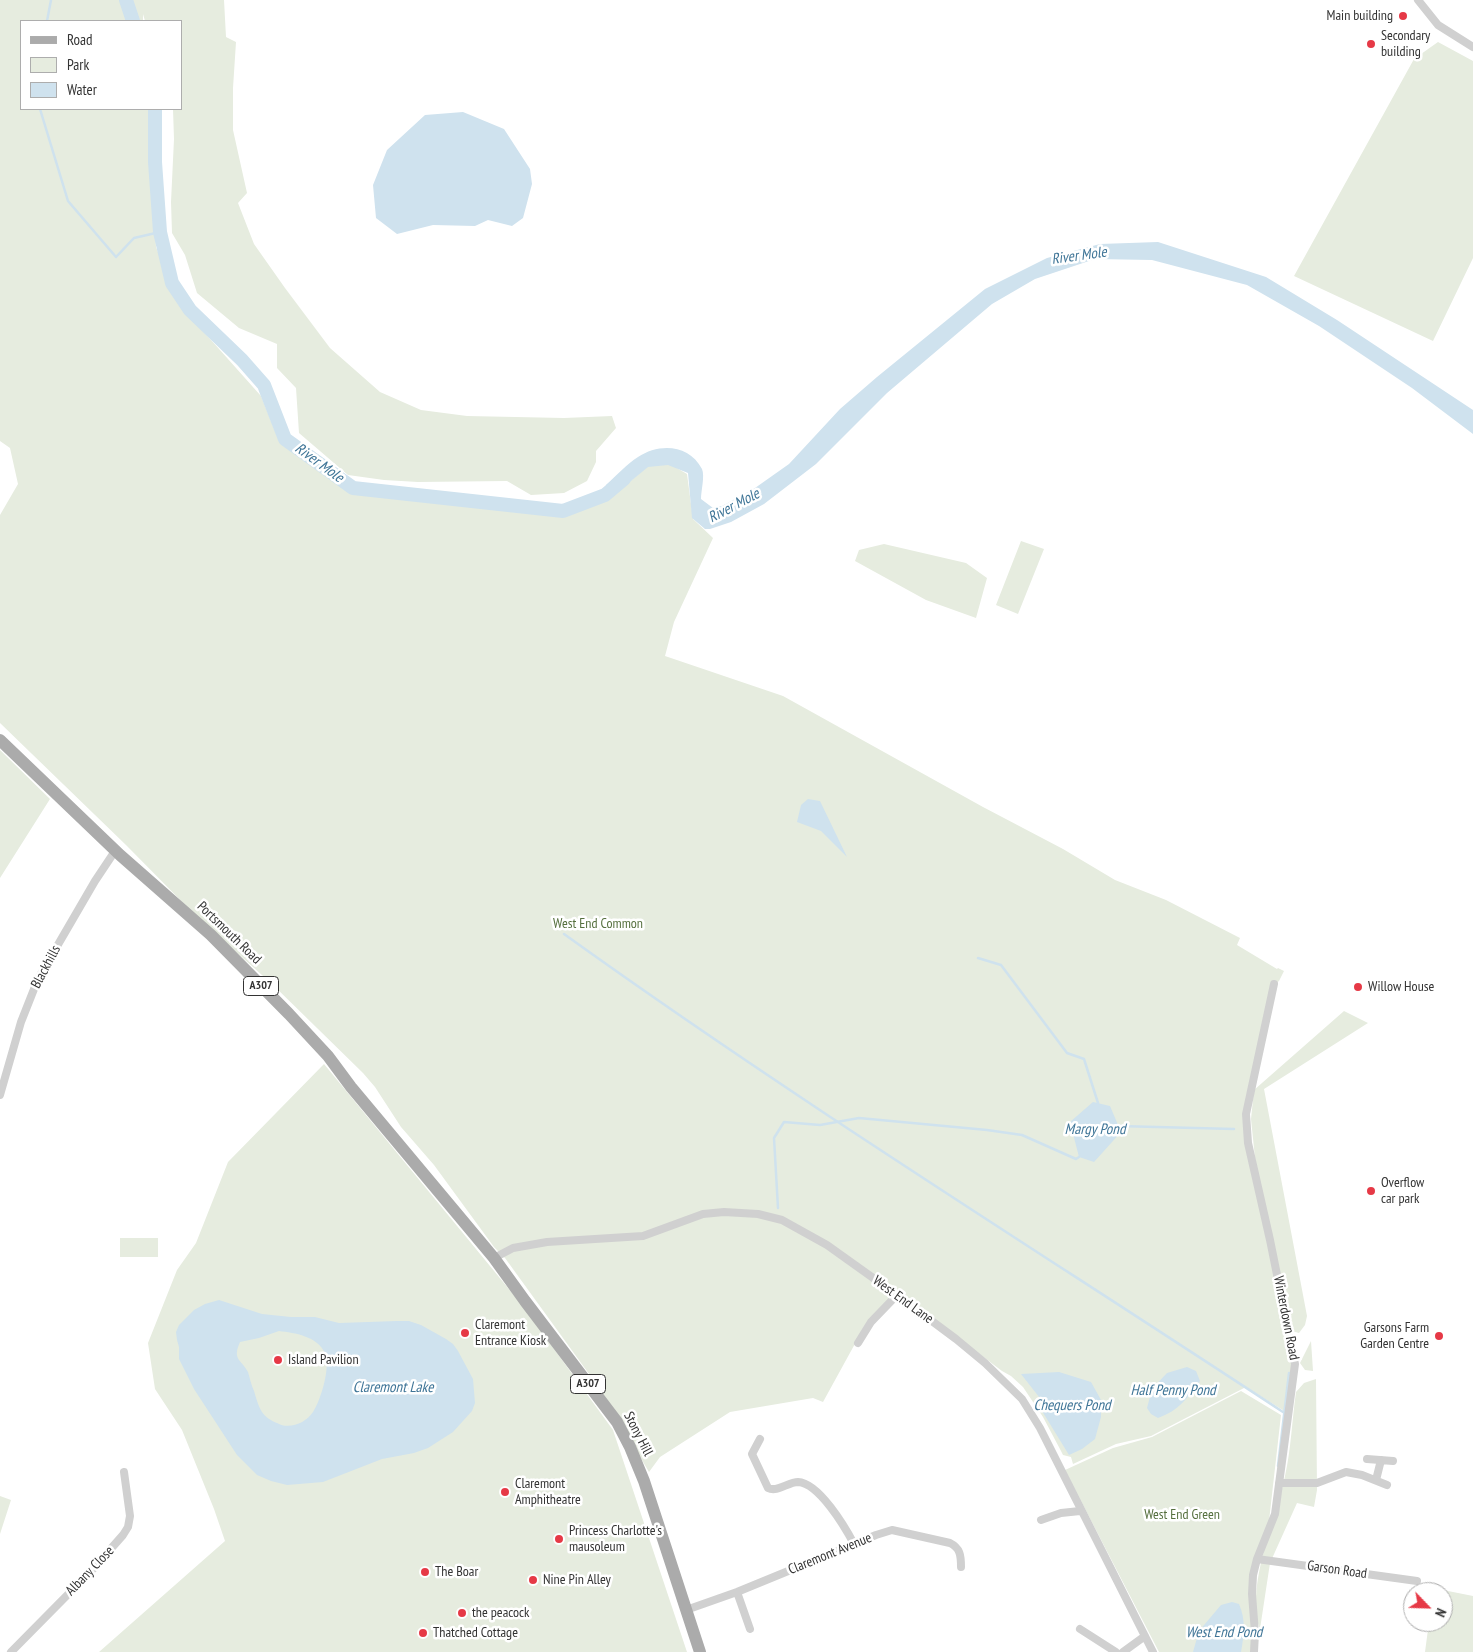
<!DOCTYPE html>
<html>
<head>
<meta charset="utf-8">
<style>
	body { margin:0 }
	#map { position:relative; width:1473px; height:1652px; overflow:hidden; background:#fff; font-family:"PT Sans Narrow",sans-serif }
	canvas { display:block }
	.legend { position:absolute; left:20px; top:20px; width:162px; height:90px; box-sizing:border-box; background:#fff; border:1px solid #adadad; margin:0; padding:6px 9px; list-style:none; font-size:15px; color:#333 }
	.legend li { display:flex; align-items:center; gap:10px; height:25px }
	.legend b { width:25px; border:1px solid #adadad }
	.north { position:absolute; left:1403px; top:1582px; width:50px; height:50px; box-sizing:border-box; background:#fff; border:1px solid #adadad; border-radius:50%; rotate:114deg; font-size:14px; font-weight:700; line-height:20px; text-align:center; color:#333 }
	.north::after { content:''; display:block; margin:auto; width:18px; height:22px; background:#e63946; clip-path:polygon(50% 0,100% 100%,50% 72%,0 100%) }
</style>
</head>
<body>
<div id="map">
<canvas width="1473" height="1652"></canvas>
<ul class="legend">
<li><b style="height:6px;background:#ababab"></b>Road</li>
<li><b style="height:14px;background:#e6ecdf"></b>Park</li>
<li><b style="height:14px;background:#cfe2ee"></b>Water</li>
</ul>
<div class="north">N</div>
</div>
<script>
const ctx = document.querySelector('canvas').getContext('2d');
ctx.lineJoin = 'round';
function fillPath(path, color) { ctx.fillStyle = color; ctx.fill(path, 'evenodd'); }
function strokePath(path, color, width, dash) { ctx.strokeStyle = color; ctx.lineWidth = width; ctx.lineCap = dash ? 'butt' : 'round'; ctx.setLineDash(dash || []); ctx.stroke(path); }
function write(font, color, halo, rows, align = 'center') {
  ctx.font = font + ' "PT Sans Narrow",sans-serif'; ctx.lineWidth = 5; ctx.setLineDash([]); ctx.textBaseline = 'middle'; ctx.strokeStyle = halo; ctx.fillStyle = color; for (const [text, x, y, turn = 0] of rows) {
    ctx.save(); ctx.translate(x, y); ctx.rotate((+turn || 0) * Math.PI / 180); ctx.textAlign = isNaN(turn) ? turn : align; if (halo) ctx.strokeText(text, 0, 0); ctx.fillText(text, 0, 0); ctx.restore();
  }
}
fillPath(new Path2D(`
	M 0,0 L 224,0 L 226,37 L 236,42 L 233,88 L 233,130 L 247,193 L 238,203 L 254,244 L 285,288 L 330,348 L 380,392 L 421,410 L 467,416 L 564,418 L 612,416 L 616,428 L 596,451 L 596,462 L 587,481 L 564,493 L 531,495 L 507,481 L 418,482 L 384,480 L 348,475 L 299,433 L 296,388 L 277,368 L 277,344 L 239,328 L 197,293 L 185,255 L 172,233 L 171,202 L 174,139 L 173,109 L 181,109 L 181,21 L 145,21 L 143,14 L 143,21 L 21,21 L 21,109 L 149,109 L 156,247 L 178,303 L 261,396 L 279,441 L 355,492 L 564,517 L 614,495 L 648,466 L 670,464 L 687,474 L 693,519 L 713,538 L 674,622 L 665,656 L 783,696 L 983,807 L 1063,849 L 1115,880 L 1166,900 L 1240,938 L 1237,945 L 1277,969 L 1278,968 L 1284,971 L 1279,981 L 1270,988 L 1244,1125 L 1293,1352 L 1289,1414 L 1246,1387 L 1151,1436 L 1116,1444 L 1073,1464 L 1071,1457 L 1063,1455 L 1061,1451 L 1043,1417 L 1023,1387 L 1011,1376 L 1002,1371 L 898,1292 L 862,1331 L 823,1402 L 813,1398 L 730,1412 L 660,1457 L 649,1472 L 597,1385 L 505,1258 L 494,1247 L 434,1165 L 401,1127 L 375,1087 L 363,1073 L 271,983 L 201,921 L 126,845 L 0,723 L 0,515 L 18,484 L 10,448 L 0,441 Z
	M 1438,42 L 1473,61 L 1473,258 L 1433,341 L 1294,276 L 1414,59 Z
	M 1021,541 L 1044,549 L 1018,614 L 996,605 Z
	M 884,544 L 966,563 L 987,578 L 976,618 L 926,600 L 855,561 L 859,550 Z
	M 0,750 L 50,799 L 0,878 Z
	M 1344,1011 L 1368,1023 L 1264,1089 L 1307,1316 L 1305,1325 L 1299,1333 L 1292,1331 L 1255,1158 L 1251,1119 L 1254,1090 Z
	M 324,1064 L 522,1305 L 613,1430 L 687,1652 L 99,1652 L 225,1541 L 214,1509 L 182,1430 L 155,1389 L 148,1343 L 177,1270 L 196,1243 L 228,1162 Z
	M 120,1238 L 158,1238 L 158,1257 L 120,1257 Z
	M 1311,1341 L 1313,1371 L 1305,1370 L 1300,1363 Z
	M 1316,1379 L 1317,1490 L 1314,1507 L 1297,1503 L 1270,1563 L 1260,1629 C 1245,1588 1276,1518 1285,1476 C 1291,1449 1292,1420 1296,1392 L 1304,1383 Z
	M 1241,1391 L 1281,1415 L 1269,1521 L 1250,1593 L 1252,1652 L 1159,1652 L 1065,1470 L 1113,1448 L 1152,1437 Z
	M 0,1496 L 11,1500 L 0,1534 Z
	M 1433,1588 L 1473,1596 L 1473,1652 L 1425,1652 L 1429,1622 L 1443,1622 L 1443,1592 L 1432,1592 Z`), '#e6ecdf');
fillPath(new Path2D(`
	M 463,112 L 504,129 L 530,169 L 532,184 L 523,218 L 512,226 L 488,220 L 475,226 L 433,225 L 397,234 L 376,218 L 373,185 L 387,150 L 425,115 Z
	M 1158,242 L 1266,277 L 1337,320 L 1473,410 L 1473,434 L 1412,388 L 1319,326 L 1247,285 L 1152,260 L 1095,259 L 1035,279 L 992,304 L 887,393 L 816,464 L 764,504 L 731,522 L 710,529 L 705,529 L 692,518 L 688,473 L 668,465 L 648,467 L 614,495 L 606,485 C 616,476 627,464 638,457 C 659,443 689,444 702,469 C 705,476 701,491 701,499 L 713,508 L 722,506 L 755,488 L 789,464 L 840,409 L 877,377 L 985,289 L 1047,258 L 1100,244 Z
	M 808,799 L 820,801 L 847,857 L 821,831 L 797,822 L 801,805 Z
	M 1093,1102 L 1110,1106 L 1121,1132 L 1094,1162 L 1079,1157 L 1070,1122 Z
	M 219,1300 L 262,1314 L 291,1317 L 315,1317 L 339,1323 L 397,1321 L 409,1321 L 421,1325 L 446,1339 L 453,1344 L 458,1351 L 473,1379 L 475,1403 L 472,1411 L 453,1432 L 428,1448 L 414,1453 L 382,1459 L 323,1482 L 287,1485 L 271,1481 L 257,1475 L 237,1455 L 194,1389 L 179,1359 L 179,1347 L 177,1340 L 176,1332 L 179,1325 L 194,1310 L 205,1304 ZM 279,1331 C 295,1333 317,1336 325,1353 C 331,1366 321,1400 313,1412 C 306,1423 289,1430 277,1423 C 272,1421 265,1417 262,1412 C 258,1406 256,1397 254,1391 C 251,1385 250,1378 248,1372 C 241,1359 232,1360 240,1342 L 259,1338 Z
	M 1187,1367 L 1196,1371 L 1200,1381 C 1188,1398 1178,1411 1158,1418 L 1151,1414 L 1147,1408 L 1152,1389 L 1167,1373 Z
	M 1059,1372 L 1091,1382 L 1101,1400 L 1101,1417 L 1095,1439 L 1082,1449 L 1069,1455 L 1042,1411 L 1043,1402 L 1021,1374 Z
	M 1232,1602 L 1239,1604 C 1246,1620 1244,1635 1241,1652 L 1193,1652 L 1199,1631 L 1221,1605 Z`), '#cfe2ee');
strokePath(new Path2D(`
	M 47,21 L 51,0
	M 40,109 L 68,201 L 116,257 L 134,238 L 160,232
	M 564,934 C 798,1102 1043,1254 1283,1412
	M 978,958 L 1001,965 L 1067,1053 L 1084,1059 L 1098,1103
	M 1118,1126 L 1234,1129
	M 778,1208 L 774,1138 L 784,1122 L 820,1125 L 859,1118 L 987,1130 L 1022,1135 L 1076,1159 L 1079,1157
	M 1278,1466 L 1289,1373`), '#cfe2ee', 2.5);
strokePath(new Path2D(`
	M 126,0 L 133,21
	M 155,109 L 155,162 L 160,232 L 172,283 L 190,310 L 242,360 L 264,385 L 285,439 L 353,488 L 563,511 L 605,495 L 624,479`), '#cfe2ee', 14);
strokePath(new Path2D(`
	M 1418,0 L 1438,25 L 1473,47
	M 0,1095 L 21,1022 L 38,979 L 95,881 L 115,851
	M 494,1258 L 513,1248 L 547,1242 L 643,1236 L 703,1214 L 724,1212 L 758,1214 L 782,1220 L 827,1245 L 897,1295 L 956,1339 L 985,1363 L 1022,1399 L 1040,1428 L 1153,1652
	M 858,1343 L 871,1322 L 897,1295
	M 760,1439 L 752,1454 L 768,1488 C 777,1493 788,1482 798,1482 C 819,1483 845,1527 854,1544
	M 1367,1459 L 1393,1461
	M 1376,1480 L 1381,1460
	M 1279,1483 L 1317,1483 L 1346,1472 L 1362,1475 L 1387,1485
	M 1041,1520 L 1061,1513 L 1080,1511
	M 1257,1559 L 1417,1581
	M 737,1592 L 750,1629
	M 686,1610 L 737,1592 L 876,1535 L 892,1530 L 950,1543 C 960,1548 961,1555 961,1567
	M 1080,1629 L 1116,1652
	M 11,1652 L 93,1569 L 123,1535 L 128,1527 L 130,1516 L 124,1472
	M 1123,1652 L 1145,1636
	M 1254,1652 L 1255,1633 L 1252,1594 L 1253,1575 L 1257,1559 L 1275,1514 L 1295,1364 L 1270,1240 L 1248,1143 L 1246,1114 L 1274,984`), '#d0d0d0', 8);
strokePath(new Path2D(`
	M 0,740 L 120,855 L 211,935 L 289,1014 L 328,1056 L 351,1087 L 494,1258 L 525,1301 L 617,1422 L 630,1447 L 644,1481 L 700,1652`), '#ababab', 12);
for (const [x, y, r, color] of [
	[1403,16,5,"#e63946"],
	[1371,44,5,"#e63946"],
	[1358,987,5,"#e63946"],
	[1371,1191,5,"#e63946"],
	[465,1333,5,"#e63946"],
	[1439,1336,5,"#e63946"],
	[278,1360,5,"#e63946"],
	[505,1492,5,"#e63946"],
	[559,1539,5,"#e63946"],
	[425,1572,5,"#e63946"],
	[533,1580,5,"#e63946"],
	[462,1613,5,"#e63946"],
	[423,1633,5,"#e63946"]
]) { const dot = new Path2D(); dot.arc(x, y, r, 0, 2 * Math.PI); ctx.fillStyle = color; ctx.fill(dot); strokePath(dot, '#fff', 2); }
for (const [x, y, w] of [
	[261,986,35],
	[588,1384,35]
]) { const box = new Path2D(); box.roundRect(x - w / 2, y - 9.5, w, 19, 4); ctx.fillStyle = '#fff'; ctx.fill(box); strokePath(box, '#333', 1); }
write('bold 12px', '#333', null, [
	["A307",261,986],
	["A307",588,1384]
]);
write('14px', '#333', '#fff', [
	["Main building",1393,16,"right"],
	["Secondary",1381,36],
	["building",1381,52],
	["Willow House",1368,987],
	["Overflow",1381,1183],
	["car park",1381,1199],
	["Claremont",475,1325],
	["Entrance Kiosk",475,1341],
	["Garsons Farm",1429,1328,"right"],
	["Garden Centre",1429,1344,"right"],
	["Island Pavilion",288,1360],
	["Claremont",515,1484],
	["Amphitheatre",515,1500],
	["Princess Charlotte's",569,1531],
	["mausoleum",569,1547],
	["The Boar",435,1572],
	["Nine Pin Alley",543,1580],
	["the peacock",472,1613],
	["Thatched Cottage",433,1633]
], 'left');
write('14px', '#56703f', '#fff', [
	["West End Common",598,924],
	["West End Green",1182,1515]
]);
write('14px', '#333', '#fff', [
	["Portsmouth Road",229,933,44],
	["Blackhills",46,967,-62],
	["West End Lane",903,1300,36],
	["Winterdown Road",1286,1318,79],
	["Stony Hill",638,1434,63],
	["Claremont Avenue",830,1554,-22],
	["Garson Road",1337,1570,8],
	["Albany Close",90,1571,-46]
]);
write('italic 15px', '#3f7597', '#fff', [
	["River Mole",1079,256,-8],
	["River Mole",319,463,36],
	["River Mole",734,506,-28],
	["Margy Pond",1095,1130],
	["Claremont Lake",393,1388],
	["Half Penny Pond",1173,1391],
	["Chequers Pond",1072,1406],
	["West End Pond",1224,1633]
]);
</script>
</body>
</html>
